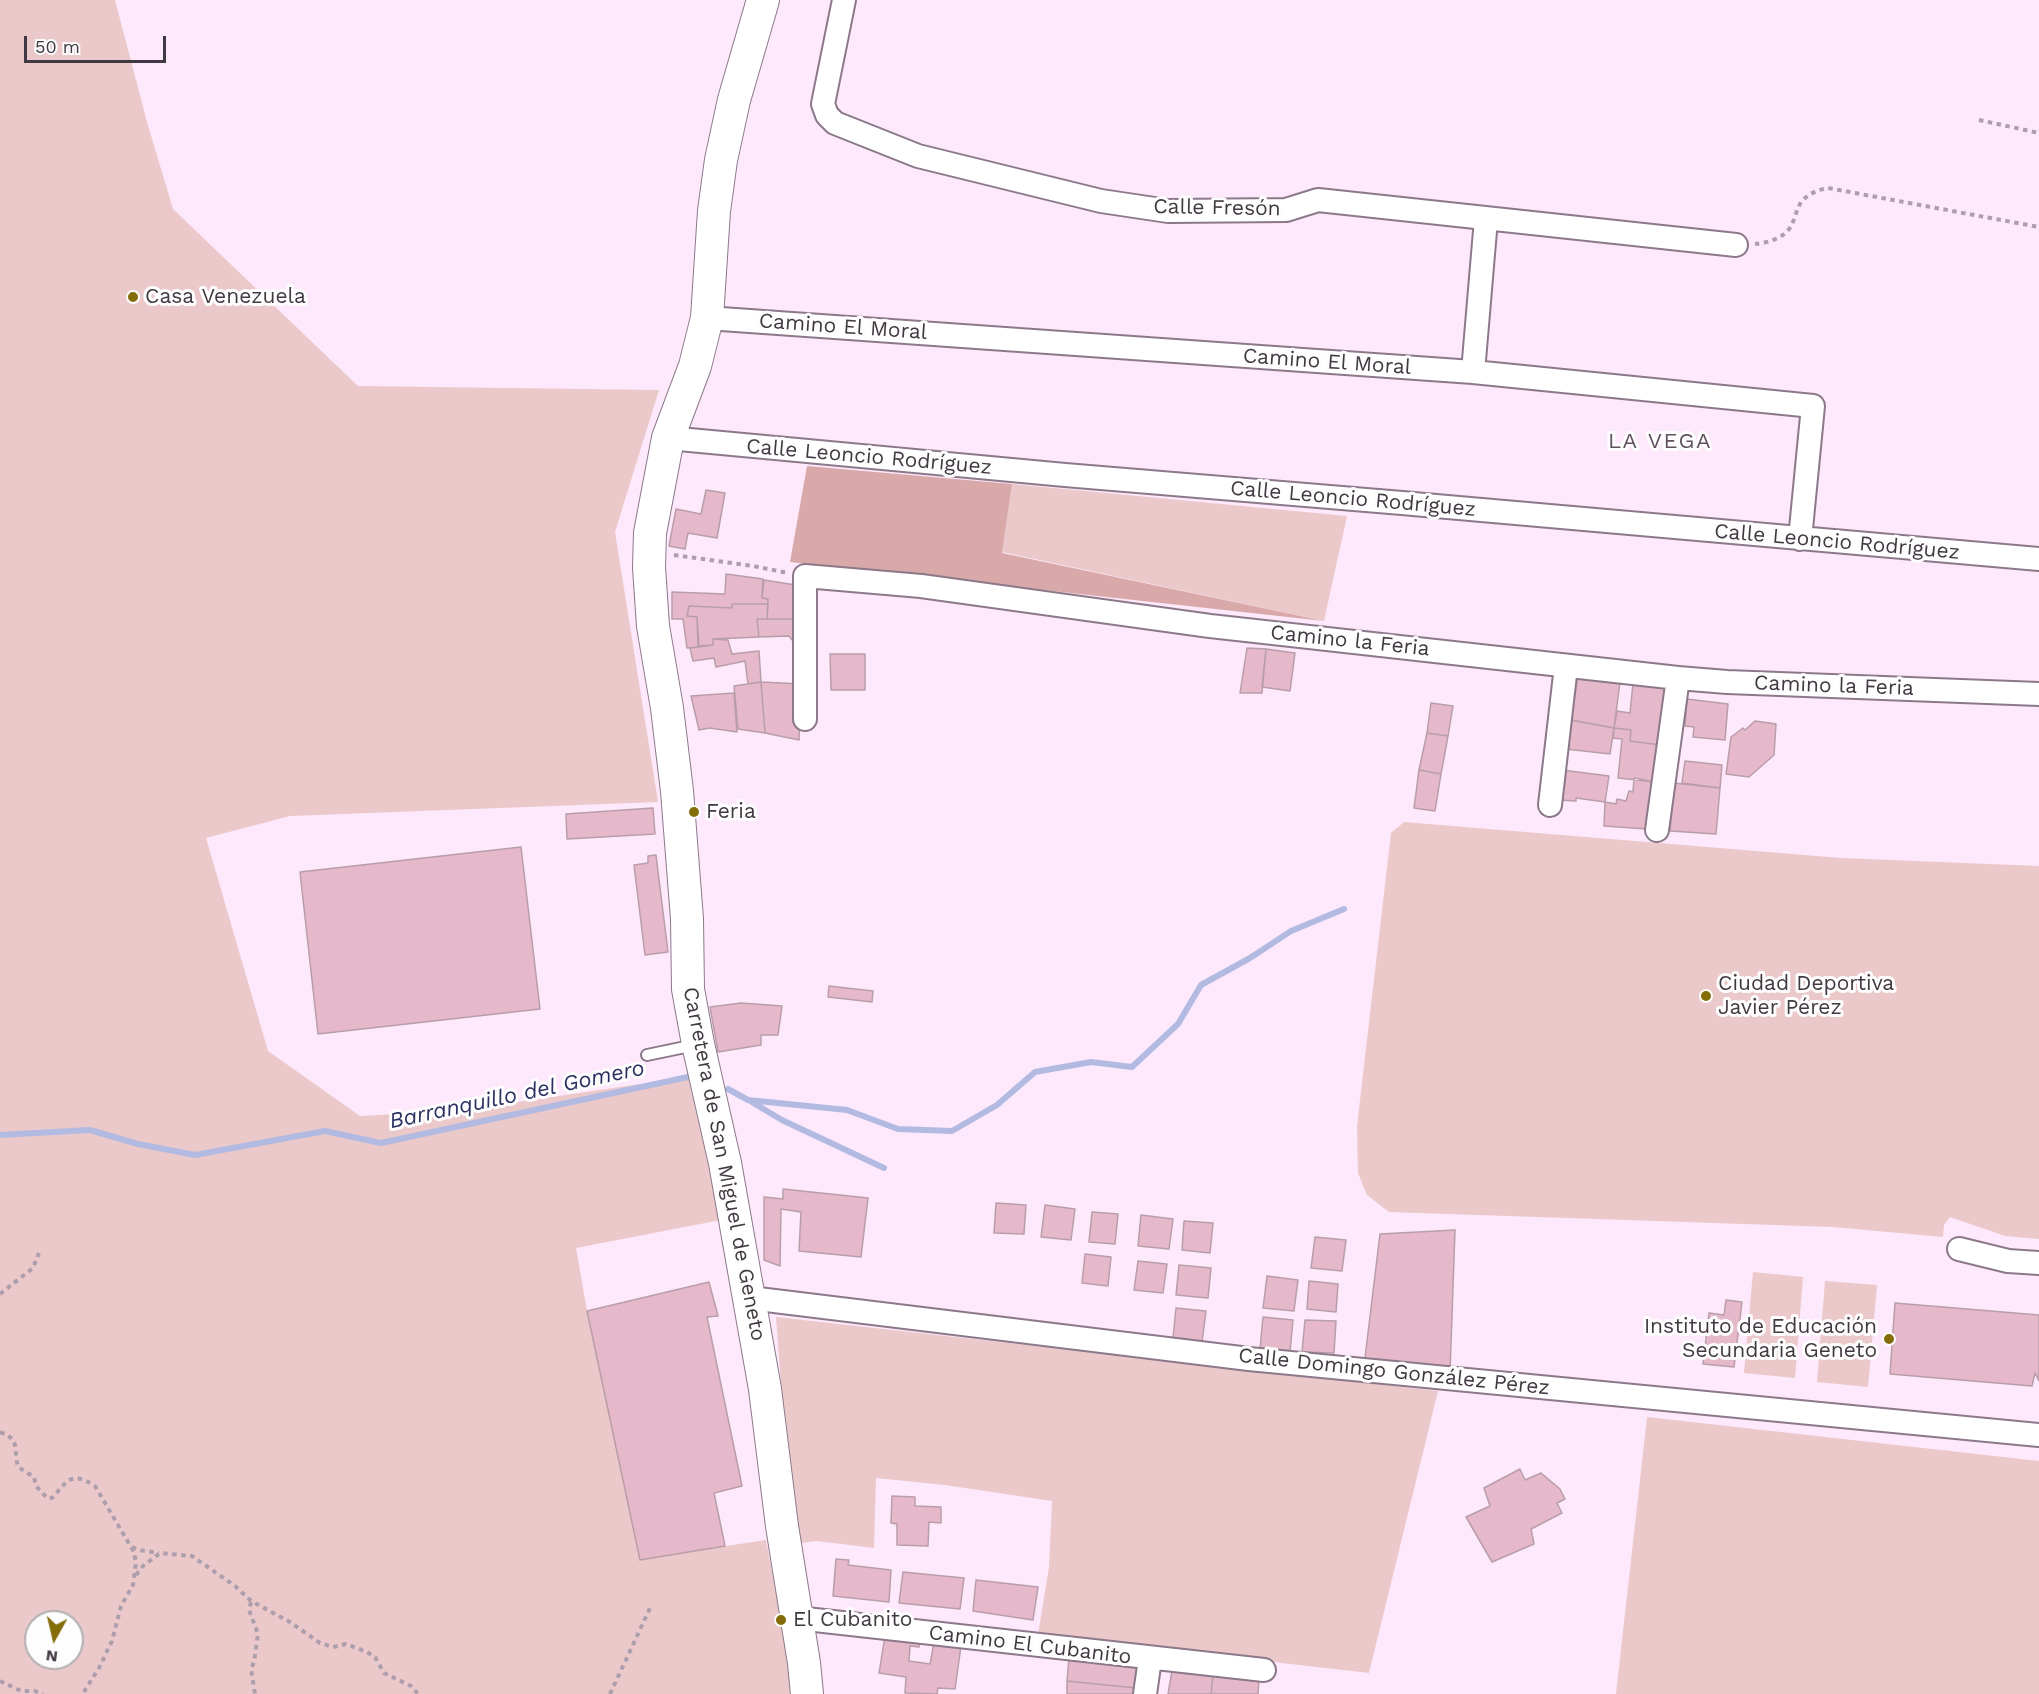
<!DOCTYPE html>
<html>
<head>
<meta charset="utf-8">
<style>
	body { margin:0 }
	#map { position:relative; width:2039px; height:1694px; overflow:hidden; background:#fde8fc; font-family:"Work Sans",sans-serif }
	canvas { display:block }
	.north { position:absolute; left:24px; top:1610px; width:60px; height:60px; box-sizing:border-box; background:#fdfdfd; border:2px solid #b2afb2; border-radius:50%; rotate:188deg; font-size:16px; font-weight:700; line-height:24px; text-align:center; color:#413941 }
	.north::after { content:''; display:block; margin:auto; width:21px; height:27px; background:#846c09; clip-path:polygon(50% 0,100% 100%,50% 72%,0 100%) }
	.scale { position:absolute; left:24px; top:36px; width:142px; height:27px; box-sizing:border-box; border:3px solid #413941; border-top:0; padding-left:8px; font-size:18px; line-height:21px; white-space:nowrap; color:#413941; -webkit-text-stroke:4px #fdfdfd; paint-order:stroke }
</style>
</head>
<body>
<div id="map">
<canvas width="2039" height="1694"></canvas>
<div class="north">N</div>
<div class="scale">50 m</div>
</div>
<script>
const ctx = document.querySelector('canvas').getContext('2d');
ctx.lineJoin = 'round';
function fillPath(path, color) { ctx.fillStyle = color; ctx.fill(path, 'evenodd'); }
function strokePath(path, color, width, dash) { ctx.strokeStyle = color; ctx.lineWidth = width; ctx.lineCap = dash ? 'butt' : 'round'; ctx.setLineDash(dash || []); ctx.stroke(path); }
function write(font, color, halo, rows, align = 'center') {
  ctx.font = font + ' "Work Sans",sans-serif'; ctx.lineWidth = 6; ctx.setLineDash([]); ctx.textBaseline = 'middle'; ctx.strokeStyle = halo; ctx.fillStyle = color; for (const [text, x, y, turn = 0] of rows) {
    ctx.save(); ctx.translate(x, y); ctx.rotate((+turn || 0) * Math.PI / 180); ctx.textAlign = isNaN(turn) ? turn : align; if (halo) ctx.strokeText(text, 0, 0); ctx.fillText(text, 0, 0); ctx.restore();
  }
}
fillPath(new Path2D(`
	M 0,0 L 115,0 L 147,122 L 173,209 L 358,386 L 659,390 L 615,532 L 658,802 L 290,816 L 206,838 L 268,1051 L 360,1116 L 464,1110 L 688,1077 L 721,1220 L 576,1248 L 587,1311 L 640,1559 L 766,1540 L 793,1682 L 793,1694 L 0,1694 ZM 36,1622 L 72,1622 L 72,1658 L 36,1658 Z
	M 1012,484 L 1347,516 L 1324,621 L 1002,552 Z
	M 1404,822 L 1841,858 L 2039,866 L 2039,1239 L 2005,1236 L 1950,1217 L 1944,1225 L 1943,1237 L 1833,1227 L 1389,1212 L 1367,1195 L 1358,1173 L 1357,1126 L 1391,833 Z
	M 1753,1272 L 1803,1277 L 1795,1378 L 1744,1373 Z
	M 1825,1281 L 1877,1285 L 1868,1387 L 1817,1382 Z
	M 776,1317 L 1438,1391 L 1369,1673 L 1038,1635 L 1049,1567 L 1052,1501 L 945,1485 L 876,1478 L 874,1548 L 817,1541 L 793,1544 Z
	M 1647,1417 L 2039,1461 L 2039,1694 L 1616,1694 Z`), '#ebc9ca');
fillPath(new Path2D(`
	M 807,466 L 1012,484 L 1002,553 L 1324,621 L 790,562 Z`), '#d9a9a9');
strokePath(new Path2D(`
	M 728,1089 L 748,1100 L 847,1110 L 898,1129 L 952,1131 L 997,1105 L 1035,1072 L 1091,1062 L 1132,1067 L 1178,1024 L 1201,985 L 1250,958 L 1291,931 L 1344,909
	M 750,1101 L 782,1120 L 884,1168
	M 0,1135 L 90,1130 L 138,1144 L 195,1155 L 325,1131 L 381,1143 L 688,1077`), '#b2bae2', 6);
const building = new Path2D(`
	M 706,490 L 725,493 L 717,538 L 688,533 L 685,549 L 669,546 L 676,509 L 701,514 Z
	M 726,574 L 763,579 L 762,598 L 768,599 L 768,604 L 732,604 L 732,608 L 689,606 L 687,616 L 697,617 L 699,647 L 687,648 L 683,619 L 672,619 L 672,592 L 725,594 Z
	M 764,580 L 802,586 L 802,619 L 767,619 L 768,599 L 762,598 Z
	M 732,604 L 768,604 L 767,619 L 757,619 L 759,637 L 713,639 L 713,645 L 698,646 L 697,617 L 687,616 L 689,606 L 732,608 Z
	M 757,619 L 802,619 L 802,640 L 793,641 L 789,636 L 759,637 Z
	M 713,639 L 728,640 L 732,654 L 759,651 L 761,682 L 748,684 L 745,661 L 716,667 L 714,658 L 693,661 L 690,648 L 713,645 Z
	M 1247,648 L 1266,649 L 1262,693 L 1240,693 Z
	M 1266,649 L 1295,653 L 1290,691 L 1262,687 Z
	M 830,654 L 865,654 L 865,690 L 831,690 Z
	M 1578,675 L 1620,682 L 1614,728 L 1571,720 Z
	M 761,682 L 801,684 L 799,740 L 765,733 Z
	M 761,682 L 765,733 L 738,729 L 734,686 Z
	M 1633,683 L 1669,687 L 1660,745 L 1630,741 L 1631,730 L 1614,728 L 1617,711 L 1630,713 Z
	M 734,693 L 737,732 L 710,728 L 699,730 L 691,696 Z
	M 1687,699 L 1728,704 L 1725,740 L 1693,737 L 1694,727 L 1685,726 Z
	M 1431,703 L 1453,706 L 1448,736 L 1427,733 Z
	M 1571,720 L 1614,728 L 1610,754 L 1566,749 Z
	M 1755,721 L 1776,724 L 1774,755 L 1749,777 L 1726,774 L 1731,737 L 1743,728 L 1745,730 Z
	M 1614,728 L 1631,730 L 1630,741 L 1660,745 L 1655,782 L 1618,778 L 1622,739 L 1613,738 Z
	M 1427,733 L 1448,736 L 1441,774 L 1419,770 Z
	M 1685,761 L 1722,765 L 1720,788 L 1682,783 Z
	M 1419,770 L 1441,774 L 1435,811 L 1414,808 Z
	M 1562,770 L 1609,776 L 1605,802 L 1576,798 L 1576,801 L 1559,800 Z
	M 1634,778 L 1655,782 L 1647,829 L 1604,826 L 1605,802 L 1616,804 L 1617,799 L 1626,801 L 1629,791 L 1633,792 Z
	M 1674,783 L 1720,788 L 1716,834 L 1670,831 Z
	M 653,808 L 655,834 L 567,839 L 566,814 Z
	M 521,847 L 540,1009 L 318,1034 L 300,872 Z
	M 656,855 L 668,952 L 645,955 L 634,865 L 648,863 L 648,856 Z
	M 829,986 L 873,991 L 872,1002 L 828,997 Z
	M 741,1003 L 782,1006 L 778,1035 L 761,1035 L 761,1045 L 718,1052 L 710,1007 Z
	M 783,1189 L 868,1198 L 861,1257 L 799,1251 L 801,1212 L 781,1209 L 780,1266 L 764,1260 L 764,1197 L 783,1199 Z
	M 996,1203 L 1026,1205 L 1024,1234 L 994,1233 Z
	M 1045,1205 L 1075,1209 L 1071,1240 L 1041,1237 Z
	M 1092,1212 L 1118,1214 L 1115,1244 L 1089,1242 Z
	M 1141,1215 L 1173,1219 L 1169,1249 L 1138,1246 Z
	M 1184,1221 L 1213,1223 L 1210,1253 L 1182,1250 Z
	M 1455,1230 L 1450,1373 L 1364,1366 L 1380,1234 Z
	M 1315,1237 L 1346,1240 L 1342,1271 L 1311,1268 Z
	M 1085,1254 L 1111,1257 L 1108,1286 L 1082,1283 Z
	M 1138,1261 L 1167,1264 L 1163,1293 L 1134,1290 Z
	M 1179,1265 L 1211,1268 L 1208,1298 L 1176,1295 Z
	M 1267,1276 L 1298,1280 L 1294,1311 L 1263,1308 Z
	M 1309,1281 L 1338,1284 L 1336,1312 L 1307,1309 Z
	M 709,1282 L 718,1316 L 707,1317 L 742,1486 L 714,1493 L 725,1546 L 640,1560 L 587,1311 Z
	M 1726,1300 L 1742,1302 L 1734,1367 L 1703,1364 L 1709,1313 L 1724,1315 Z
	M 1895,1303 L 2039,1315 L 2039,1381 L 2035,1373 L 2032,1386 L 1890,1374 Z
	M 1176,1308 L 1206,1311 L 1202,1342 L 1173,1338 Z
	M 1263,1317 L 1293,1320 L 1290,1352 L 1260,1349 Z
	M 1305,1320 L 1336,1321 L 1334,1353 L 1302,1352 Z
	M 1520,1469 L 1525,1480 L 1541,1473 L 1560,1489 L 1565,1499 L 1557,1503 L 1562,1513 L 1531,1529 L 1534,1544 L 1492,1562 L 1466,1517 L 1490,1506 L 1484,1488 Z
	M 892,1496 L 915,1497 L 915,1506 L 941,1507 L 941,1523 L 929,1522 L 928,1546 L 897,1545 L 897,1524 L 891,1523 Z
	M 836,1559 L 849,1560 L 848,1565 L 891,1570 L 889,1602 L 833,1596 Z
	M 903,1572 L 964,1578 L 960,1609 L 899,1603 Z
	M 976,1580 L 1038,1587 L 1033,1620 L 973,1611 Z
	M 885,1636 L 920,1640 L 919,1647 L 910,1646 L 909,1661 L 930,1664 L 934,1643 L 961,1646 L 955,1689 L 938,1688 L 937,1694 L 905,1693 L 906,1677 L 879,1673 Z
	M 1069,1658 L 1140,1667 L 1136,1688 L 1067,1681 Z
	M 1172,1671 L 1213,1676 L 1211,1694 L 1168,1694 Z
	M 1213,1676 L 1259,1679 L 1258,1694 L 1211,1694 Z
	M 1067,1681 L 1136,1688 L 1135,1694 L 1067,1694 Z`);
fillPath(building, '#e5b8ca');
strokePath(building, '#b99ea9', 1.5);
const lane = new Path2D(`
	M 647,1055 L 695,1045`);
const street = new Path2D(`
	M 844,0 L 823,104 L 827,115 L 835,123 L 918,156 L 1101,201 L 1168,211 L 1286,210 L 1318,200 L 1736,245
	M 707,318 L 1473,372 L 1813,406 L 1800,539
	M 1473,372 L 1486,219
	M 668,438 L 1065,475 L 1402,503 L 2039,559
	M 805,719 L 805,576 L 921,586 L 1210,626 L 1678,678 L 1727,682 L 2039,694
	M 1550,805 L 1566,666
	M 1657,830 L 1678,678
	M 1959,1249 L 2008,1261 L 2039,1263
	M 750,1298 L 1249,1359 L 2039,1435
	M 797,1618 L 1264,1670
	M 1145,1694 L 1150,1659`);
const secondary = new Path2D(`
	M 763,0 L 734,100 L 721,160 L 714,211 L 707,318 L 695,366 L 668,438 L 650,533 L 649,567 L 653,626 L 667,708 L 677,791 L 687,919 L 688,989 L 698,1044 L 725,1163 L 765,1389 L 782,1526 L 804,1663 L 807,1694`);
strokePath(lane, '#8b798a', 14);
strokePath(street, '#8b798a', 26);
strokePath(secondary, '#8b798a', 34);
strokePath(new Path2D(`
	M 1979,120 L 2039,133
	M 1755,244 C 1767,243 1785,238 1791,226 C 1795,219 1796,211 1800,204 C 1806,194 1818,190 1828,188 L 2039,227
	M 674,555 L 753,566 L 788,573
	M 0,1294 L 33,1268 L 39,1253
	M 0,1432 C 21,1440 13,1447 18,1467 L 34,1477 L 36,1486 L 47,1498 L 52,1498 C 67,1482 70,1470 95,1486 L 134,1552 L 136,1563 L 133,1585 L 121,1606 L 112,1641 L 99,1668 L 85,1690 L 84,1694
	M 132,1547 L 139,1550 L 159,1553
	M 136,1575 L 143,1566 L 160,1553 L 192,1556 L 235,1586 L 251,1601 L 290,1622 L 320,1643 L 333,1647 L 346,1644 L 367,1652 L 375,1657 L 384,1673 L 411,1686 L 418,1694
	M 251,1602 L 249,1610 L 258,1634 L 254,1662 L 251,1669 L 255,1694
	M 0,1681 L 21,1691 L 35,1691 L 43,1694
	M 610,1694 L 651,1606`), '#ad9eac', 4, [4.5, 4.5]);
strokePath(lane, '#fff', 10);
strokePath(street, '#fff', 22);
strokePath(secondary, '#fff', 32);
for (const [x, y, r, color] of [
	[133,297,6,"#846c09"],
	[694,812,6,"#846c09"],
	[1706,996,6,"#846c09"],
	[1889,1339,6,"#846c09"],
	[781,1620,6,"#846c09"]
]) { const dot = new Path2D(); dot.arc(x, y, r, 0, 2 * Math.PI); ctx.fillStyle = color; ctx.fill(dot); strokePath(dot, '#fdfdfd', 2); }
write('21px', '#413941', '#fdfdfd', [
	["Calle Fresón",1217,208,1],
	["Camino El Moral",843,327,4],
	["Camino El Moral",1327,362,4],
	["Calle Leoncio Rodríguez",869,457,5],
	["Calle Leoncio Rodríguez",1353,499,5],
	["Calle Leoncio Rodríguez",1837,542,5],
	["Camino la Feria",1350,641,6],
	["Camino la Feria",1834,686,2],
	["Carretera de San Miguel de Geneto",724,1164,79],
	["Calle Domingo González Pérez",1394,1372,6],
	["Camino El Cubanito",1030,1645,7]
]);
write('21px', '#413941', '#fdfdfd', [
	["Casa Venezuela",145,297],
	["Feria",706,812],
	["Ciudad Deportiva",1718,984],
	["Javier Pérez",1718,1008],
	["Instituto de Educación",1877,1327,"right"],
	["Secundaria Geneto",1877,1351,"right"],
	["El Cubanito",793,1620]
], 'left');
ctx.letterSpacing = '1.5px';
write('22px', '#615060', '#fdfdfd', [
	["LA VEGA",1660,442]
]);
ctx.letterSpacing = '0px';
write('italic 22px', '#2b3062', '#fdfdfd', [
	["Barranquillo del Gomero",517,1095,-12]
]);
</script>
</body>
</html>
